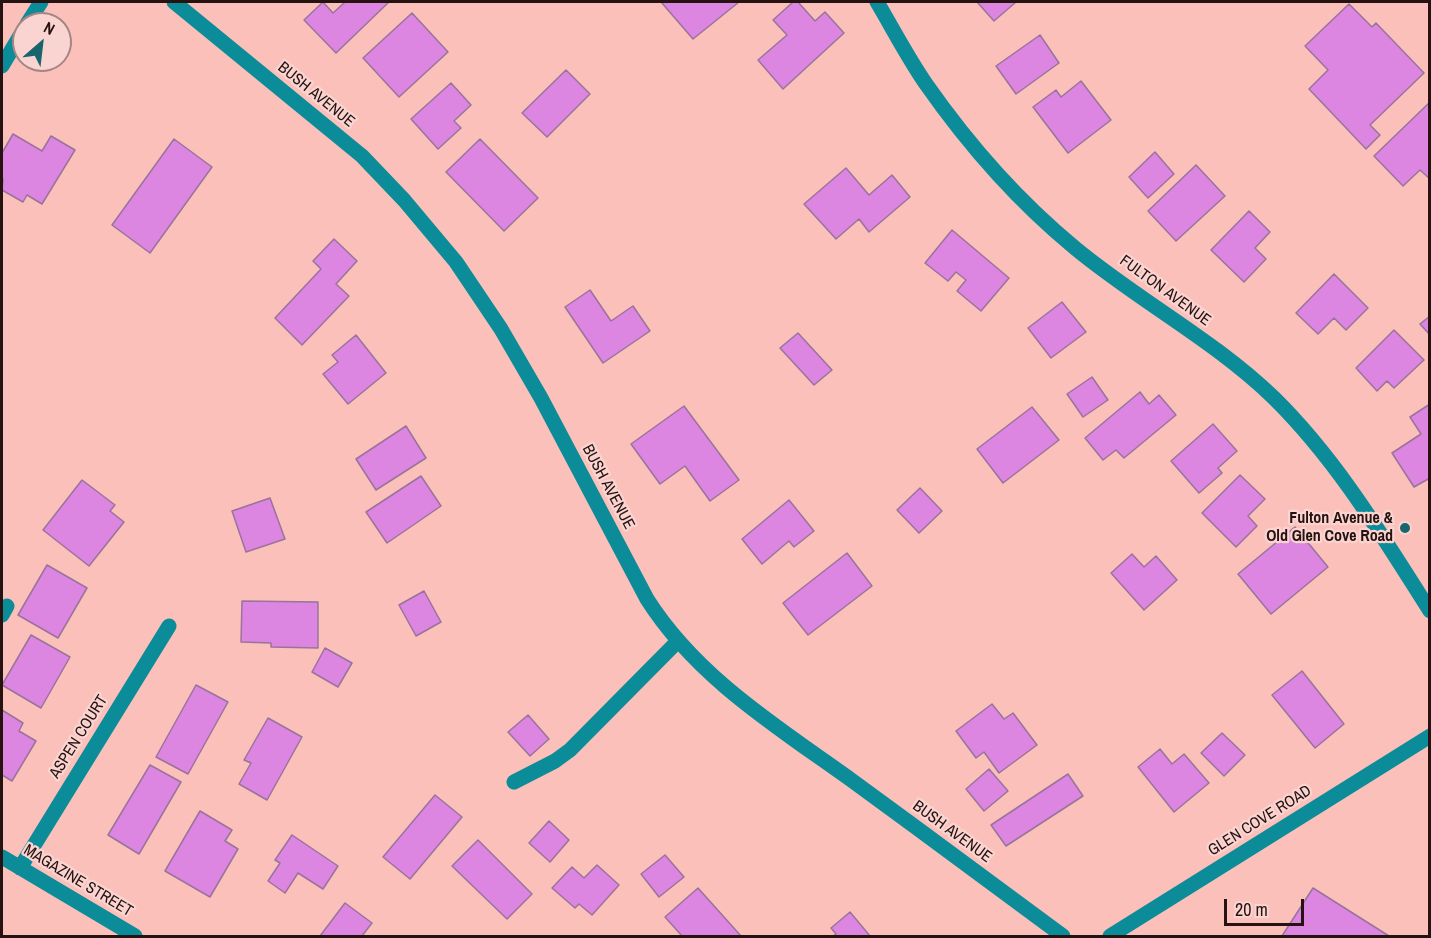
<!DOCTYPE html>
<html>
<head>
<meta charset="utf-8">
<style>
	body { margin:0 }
	#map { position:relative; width:1431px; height:938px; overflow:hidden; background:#fcc0ba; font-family:"Archivo Narrow",sans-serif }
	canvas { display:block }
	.frame { position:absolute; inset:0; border:3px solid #261210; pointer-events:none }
	.north { position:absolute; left:12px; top:12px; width:60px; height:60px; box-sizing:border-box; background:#f9d4d0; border:2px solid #a58683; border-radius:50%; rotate:28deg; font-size:16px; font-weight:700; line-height:24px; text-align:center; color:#261210 }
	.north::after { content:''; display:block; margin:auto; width:21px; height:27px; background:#18656d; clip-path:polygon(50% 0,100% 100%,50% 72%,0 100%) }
	.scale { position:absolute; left:1224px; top:899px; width:80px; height:27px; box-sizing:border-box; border:3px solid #261210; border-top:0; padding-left:8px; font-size:18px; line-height:21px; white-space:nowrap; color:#261210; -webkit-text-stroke:4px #f9d4d0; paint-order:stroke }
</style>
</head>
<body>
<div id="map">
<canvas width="1431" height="938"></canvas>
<div class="frame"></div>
<div class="north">N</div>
<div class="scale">20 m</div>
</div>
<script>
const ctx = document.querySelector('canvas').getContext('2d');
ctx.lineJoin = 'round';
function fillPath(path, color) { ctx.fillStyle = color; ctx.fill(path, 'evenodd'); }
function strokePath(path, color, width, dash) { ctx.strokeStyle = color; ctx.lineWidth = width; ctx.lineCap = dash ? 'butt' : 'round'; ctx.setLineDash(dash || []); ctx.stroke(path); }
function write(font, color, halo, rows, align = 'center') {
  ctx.font = font + ' "Archivo Narrow",sans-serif'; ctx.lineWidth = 4.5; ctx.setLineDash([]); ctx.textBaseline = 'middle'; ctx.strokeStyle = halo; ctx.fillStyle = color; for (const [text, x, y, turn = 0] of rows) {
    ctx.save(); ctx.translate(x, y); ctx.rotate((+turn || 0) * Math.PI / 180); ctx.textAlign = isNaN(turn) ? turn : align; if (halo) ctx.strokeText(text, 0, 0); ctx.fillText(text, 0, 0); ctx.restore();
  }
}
const building = new Path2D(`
	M 323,2 L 333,13 L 345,2 L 389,2 L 336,53 L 304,20 Z
	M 661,2 L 739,2 L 693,39 Z
	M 793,2 L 798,2 L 815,21 L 825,12 L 844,33 L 783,89 L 758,60 L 787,35 L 773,20 Z
	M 977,2 L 1016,2 L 994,21 Z
	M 1349,4 L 1372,27 L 1376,23 L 1424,73 L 1370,125 L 1380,135 L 1366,149 L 1309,89 L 1328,70 L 1305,46 Z
	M 412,13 L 448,52 L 399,97 L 363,58 Z
	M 1040,35 L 1059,63 L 1016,94 L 996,66 Z
	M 566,70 L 590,94 L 547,137 L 522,113 Z
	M 1081,81 L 1111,120 L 1068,153 L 1033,107 L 1056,90 L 1061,97 Z
	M 451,83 L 471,105 L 454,121 L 461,128 L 438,149 L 411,119 Z
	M 1430,102 L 1430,179 L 1420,170 L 1403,186 L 1374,156 Z
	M 13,134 L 42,151 L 51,136 L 75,150 L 42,204 L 27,195 L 23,202 L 2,190 L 3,179 L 2,178 L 2,153 Z
	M 174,139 L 212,167 L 150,253 L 112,225 Z
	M 480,139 L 538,198 L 504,231 L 446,172 Z
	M 1155,152 L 1174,174 L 1148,198 L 1129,177 Z
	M 1196,165 L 1225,196 L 1176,241 L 1148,211 Z
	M 846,168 L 869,195 L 892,175 L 910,197 L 869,232 L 859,219 L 836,239 L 804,204 Z
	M 1249,211 L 1270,232 L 1255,248 L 1266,259 L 1244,282 L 1211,250 Z
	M 952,230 L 1009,278 L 981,311 L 957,291 L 966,280 L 956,272 L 948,281 L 925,263 Z
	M 334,239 L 357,261 L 336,284 L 349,296 L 302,345 L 275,318 L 321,269 L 313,261 Z
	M 1334,274 L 1368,308 L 1346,330 L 1334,318 L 1318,334 L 1296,313 Z
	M 590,290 L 611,321 L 633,306 L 650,331 L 603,363 L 565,307 Z
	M 1062,302 L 1086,332 L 1051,358 L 1028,328 Z
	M 1430,316 L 1430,335 L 1420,324 Z
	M 1394,330 L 1424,360 L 1394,388 L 1387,381 L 1377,391 L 1356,368 Z
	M 798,333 L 832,370 L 814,385 L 780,348 Z
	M 356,335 L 386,373 L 348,404 L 323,374 L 338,362 L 332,355 Z
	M 1092,377 L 1108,400 L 1083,417 L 1067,394 Z
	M 1140,392 L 1149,404 L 1159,395 L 1176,415 L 1124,458 L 1116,450 L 1103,460 L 1085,438 Z
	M 1430,404 L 1430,478 L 1414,487 L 1392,453 L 1421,434 L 1410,417 Z
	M 684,406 L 739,480 L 710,501 L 685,466 L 660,484 L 631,444 Z
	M 1032,407 L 1059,440 L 1003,483 L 977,449 Z
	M 1213,424 L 1237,451 L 1218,468 L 1222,473 L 1199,493 L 1171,461 Z
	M 406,426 L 426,458 L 376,490 L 356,459 Z
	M 1240,475 L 1265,499 L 1248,516 L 1257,526 L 1236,547 L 1202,513 Z
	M 421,476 L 441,506 L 387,543 L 366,512 Z
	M 82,480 L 115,505 L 110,511 L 124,522 L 89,566 L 43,530 Z
	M 920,488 L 942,511 L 919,533 L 897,510 Z
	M 270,498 L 285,539 L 246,552 L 232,511 Z
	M 789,500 L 814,531 L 794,547 L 789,541 L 762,564 L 742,539 Z
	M 1295,527 L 1328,567 L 1271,614 L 1238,574 Z
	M 847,553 L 872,586 L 808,635 L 783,603 Z
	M 1132,554 L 1144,567 L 1156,556 L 1177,580 L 1144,610 L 1111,573 Z
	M 47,565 L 87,588 L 58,638 L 18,615 Z
	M 424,591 L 441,622 L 416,636 L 399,605 Z
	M 242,601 L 318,602 L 318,648 L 271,647 L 271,643 L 241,642 Z
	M 31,635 L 70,657 L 41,708 L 2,685 Z
	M 325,648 L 352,663 L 338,687 L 312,672 Z
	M 1302,671 L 1344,724 L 1315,748 L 1272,695 Z
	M 196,685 L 228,702 L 188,774 L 156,757 Z
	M 992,704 L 1004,719 L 1013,713 L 1037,745 L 999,773 L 984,752 L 976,758 L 956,731 Z
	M 2,710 L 23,723 L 19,731 L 36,741 L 12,781 L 2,775 Z
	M 528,715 L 549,739 L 530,756 L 508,732 Z
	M 268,718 L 302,737 L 267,800 L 239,784 L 251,763 L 244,760 Z
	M 1222,733 L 1245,755 L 1224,776 L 1201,753 Z
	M 1160,749 L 1172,764 L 1184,754 L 1209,783 L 1174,812 L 1138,767 Z
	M 150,765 L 181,782 L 139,854 L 108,835 Z
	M 989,769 L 1008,791 L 984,811 L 966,789 Z
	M 1068,774 L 1083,796 L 1006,846 L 991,825 Z
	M 435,795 L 462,817 L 410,879 L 383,857 Z
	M 200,811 L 232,830 L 225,841 L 238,849 L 210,897 L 165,871 Z
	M 549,821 L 569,840 L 550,862 L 529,843 Z
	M 292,835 L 338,866 L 323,889 L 298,873 L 285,893 L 268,881 L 280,863 L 275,860 Z
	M 478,840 L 532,894 L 507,919 L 452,866 Z
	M 665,855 L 684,877 L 659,897 L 641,874 Z
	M 597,865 L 619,885 L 592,915 L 579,904 L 575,908 L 552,888 L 572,867 L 584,878 Z
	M 698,888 L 741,936 L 682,936 L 665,917 Z
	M 1313,888 L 1389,936 L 1282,936 Z
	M 345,903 L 372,923 L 362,936 L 320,936 Z
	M 850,912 L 870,936 L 833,936 L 836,934 L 831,928 Z`);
fillPath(building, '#dc85e1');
strokePath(building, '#98749a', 1.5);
strokePath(new Path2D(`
	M 174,2 L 362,156 L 404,200 L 456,262 L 501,329 L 541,398 L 647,599 C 697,678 779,728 854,782 C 924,833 994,885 1063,936
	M 877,2 C 893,29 908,58 926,84 C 968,144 1018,201 1075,248 C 1139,301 1214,340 1274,398 C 1337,460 1383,537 1430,611
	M 27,24 L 41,2
	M 2,66 L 24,29
	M 2,615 L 7,606
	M 514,782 L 555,761 L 570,750 L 677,642
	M 2,857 L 135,936
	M 20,868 L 169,626
	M 1110,936 L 1430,736`), '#0c8c98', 15);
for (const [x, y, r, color] of [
	[1405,528,6,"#18656d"]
]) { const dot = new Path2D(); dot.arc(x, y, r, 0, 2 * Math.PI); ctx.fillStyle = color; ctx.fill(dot); strokePath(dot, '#f9d4d0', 2); }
write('16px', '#261210', '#f9d4d0', [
	["BUSH AVENUE",316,95,39],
	["FULTON AVENUE",1165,291,36],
	["BUSH AVENUE",608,487,62],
	["ASPEN COURT",79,737,-58],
	["GLEN COVE ROAD",1260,821,-32],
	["BUSH AVENUE",952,832,36],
	["MAGAZINE STREET",78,881,31]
]);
write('bold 16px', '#261210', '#f9d4d0', [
	["Fulton Avenue &",1393,519],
	["Old Glen Cove Road",1393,537]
], 'right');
</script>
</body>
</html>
